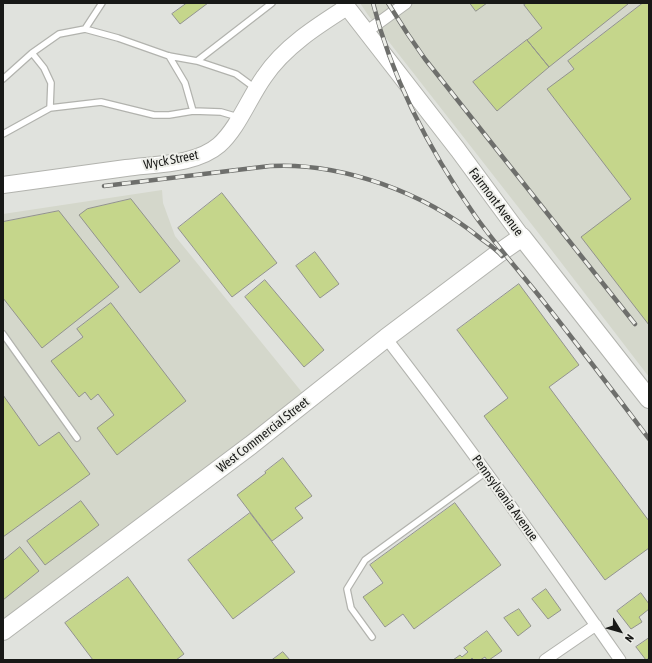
<!DOCTYPE html>
<html>
<head>
<meta charset="utf-8">
<style>
	body { margin:0 }
	#map { position:relative; width:652px; height:663px; overflow:hidden; background:#e0e2dd; font-family:"Asap Condensed",sans-serif }
	canvas { display:block }
	.frame { position:absolute; inset:0; border:4px solid #181917; pointer-events:none }
	.north { position:absolute; left:600px; top:611px; width:40px; height:40px; -webkit-text-stroke:3px #eeefea; paint-order:stroke; rotate:127deg; font-size:11px; font-weight:700; line-height:16px; text-align:center; color:#181917 }
	.north::after { content:''; display:block; margin:auto; width:14px; height:18px; background:#181917; clip-path:polygon(50% 0,100% 100%,50% 72%,0 100%) }
</style>
</head>
<body>
<div id="map">
<canvas width="652" height="663"></canvas>
<div class="frame"></div>
<div class="north">N</div>
</div>
<script>
const ctx = document.querySelector('canvas').getContext('2d');
ctx.lineJoin = 'round';
function fillPath(path, color) { ctx.fillStyle = color; ctx.fill(path, 'evenodd'); }
function strokePath(path, color, width, dash) { ctx.strokeStyle = color; ctx.lineWidth = width; ctx.lineCap = dash ? 'butt' : 'round'; ctx.setLineDash(dash || []); ctx.stroke(path); }
function write(font, color, halo, rows, align = 'center') {
  ctx.font = font + ' "Asap Condensed",sans-serif'; ctx.lineWidth = 4; ctx.setLineDash([]); ctx.textBaseline = 'middle'; ctx.strokeStyle = halo; ctx.fillStyle = color; for (const [text, x, y, turn = 0] of rows) {
    ctx.save(); ctx.translate(x, y); ctx.rotate((+turn || 0) * Math.PI / 180); ctx.textAlign = isNaN(turn) ? turn : align; if (halo) ctx.strokeText(text, 0, 0); ctx.fillText(text, 0, 0); ctx.restore();
  }
}
fillPath(new Path2D(`
	M 360,3 L 649,3 L 649,377 L 540,235 L 368,15 Z
	M 162,190 L 163,203 L 175,236 L 305,396 L 3,623 L 3,214 Z`), '#d4d7cb');
const building = new Path2D(`
	M 187,3 L 208,3 L 180,24 L 172,14 Z
	M 470,3 L 487,3 L 476,11 Z
	M 527,3 L 627,3 L 628,4 L 549,67 L 527,40 L 542,28 L 524,5 Z
	M 643,3 L 649,3 L 649,325 L 581,237 L 631,199 L 547,89 L 574,69 L 568,61 Z
	M 527,40 L 549,67 L 497,111 L 473,82 Z
	M 222,193 L 277,263 L 232,297 L 178,228 Z
	M 131,199 L 180,261 L 140,293 L 79,215 L 87,209 Z
	M 59,211 L 119,287 L 42,348 L 3,298 L 3,222 Z
	M 315,252 L 339,284 L 320,298 L 296,266 Z
	M 265,280 L 324,350 L 304,367 L 245,297 Z
	M 519,284 L 579,365 L 549,387 L 649,521 L 649,548 L 605,580 L 484,416 L 508,398 L 457,330 Z
	M 111,303 L 186,401 L 117,455 L 97,428 L 114,415 L 98,394 L 91,400 L 85,392 L 79,397 L 51,361 L 83,337 L 77,329 Z
	M 3,395 L 39,446 L 59,432 L 90,474 L 3,537 Z
	M 283,458 L 312,496 L 295,508 L 303,518 L 272,541 L 237,495 L 266,473 L 265,472 Z
	M 81,501 L 99,525 L 45,565 L 27,541 Z
	M 455,503 L 501,565 L 414,629 L 403,614 L 385,627 L 363,597 L 383,583 L 370,565 Z
	M 250,513 L 295,572 L 233,619 L 188,560 Z
	M 20,547 L 39,571 L 3,600 L 3,561 Z
	M 128,577 L 184,654 L 176,660 L 93,660 L 65,623 Z
	M 546,589 L 561,610 L 548,619 L 532,599 Z
	M 641,593 L 649,604 L 649,609 L 639,617 L 642,622 L 631,629 L 617,611 Z
	M 519,609 L 531,626 L 518,636 L 504,618 Z
	M 487,631 L 502,651 L 489,660 L 487,660 L 485,657 L 480,660 L 474,660 L 472,658 L 470,660 L 453,660 L 460,655 L 462,657 L 468,652 L 464,648 Z
	M 649,638 L 649,658 L 646,660 L 636,647 Z
	M 283,652 L 290,660 L 272,660 Z`);
fillPath(building, '#c5d68b');
strokePath(building, '#92938e', 1);
const lane = new Path2D(`
	M 85,29 L 102,3
	M 32,53 L 44,68 L 51,83 L 50,108
	M 169,56 L 185,83 L 193,111
	M 3,79 L 32,53 L 59,34 L 85,29 L 118,38 L 169,56 L 197,61
	M 255,88 L 236,74 L 197,61 L 272,3
	M 3,134 L 50,108 L 101,102 L 154,115 L 169,115 L 193,111 L 221,112 L 238,117
	M 3,334 L 77,438
	M 372,637 L 351,608 L 347,589 L 365,560 L 486,472`);
const street = new Path2D(`
	M 366,32 L 406,3
	M 386,338 C 467,443 544,551 620,660
	M 545,660 L 596,625`);
const secondary = new Path2D(`
	M 344,3 L 458,150 L 522,237
	M 3,185 C 44,179 85,174 126,168 C 155,164 196,165 219,145 C 238,128 249,98 264,77 C 284,47 317,26 347,7`);
const primary = new Path2D(`
	M 3,631 L 251,445 L 386,338 L 499,253 L 522,237 L 649,399`);
strokePath(lane, '#b2b3ae', 8);
strokePath(street, '#b2b3ae', 13);
strokePath(secondary, '#b2b3ae', 18);
strokePath(primary, '#b2b3ae', 20);
strokePath(lane, '#fff', 5.5);
strokePath(street, '#fff', 11);
strokePath(secondary, '#fff', 16);
strokePath(primary, '#fff', 18);
const rail = new Path2D(`
	M 373,3 C 392,79 431,153 476,217 C 496,245 519,271 540,297 C 577,344 613,391 649,439
	M 388,3 L 407,33 L 425,59 L 635,324
	M 104,186 L 270,166 C 342,162 425,193 480,238 C 488,244 496,249 502,256`);
strokePath(rail, '#6e6f6c', 4.5);
strokePath(rail, '#eeefea', 3, [9]);
write('13px', '#181917', '#eeefea', [
	["Wyck Street",171,160,-11],
	["Fairmont Avenue",496,202,53],
	["West Commercial Street",263,435,-38],
	["Pennsylvania Avenue",505,498,54]
]);
</script>
</body>
</html>
